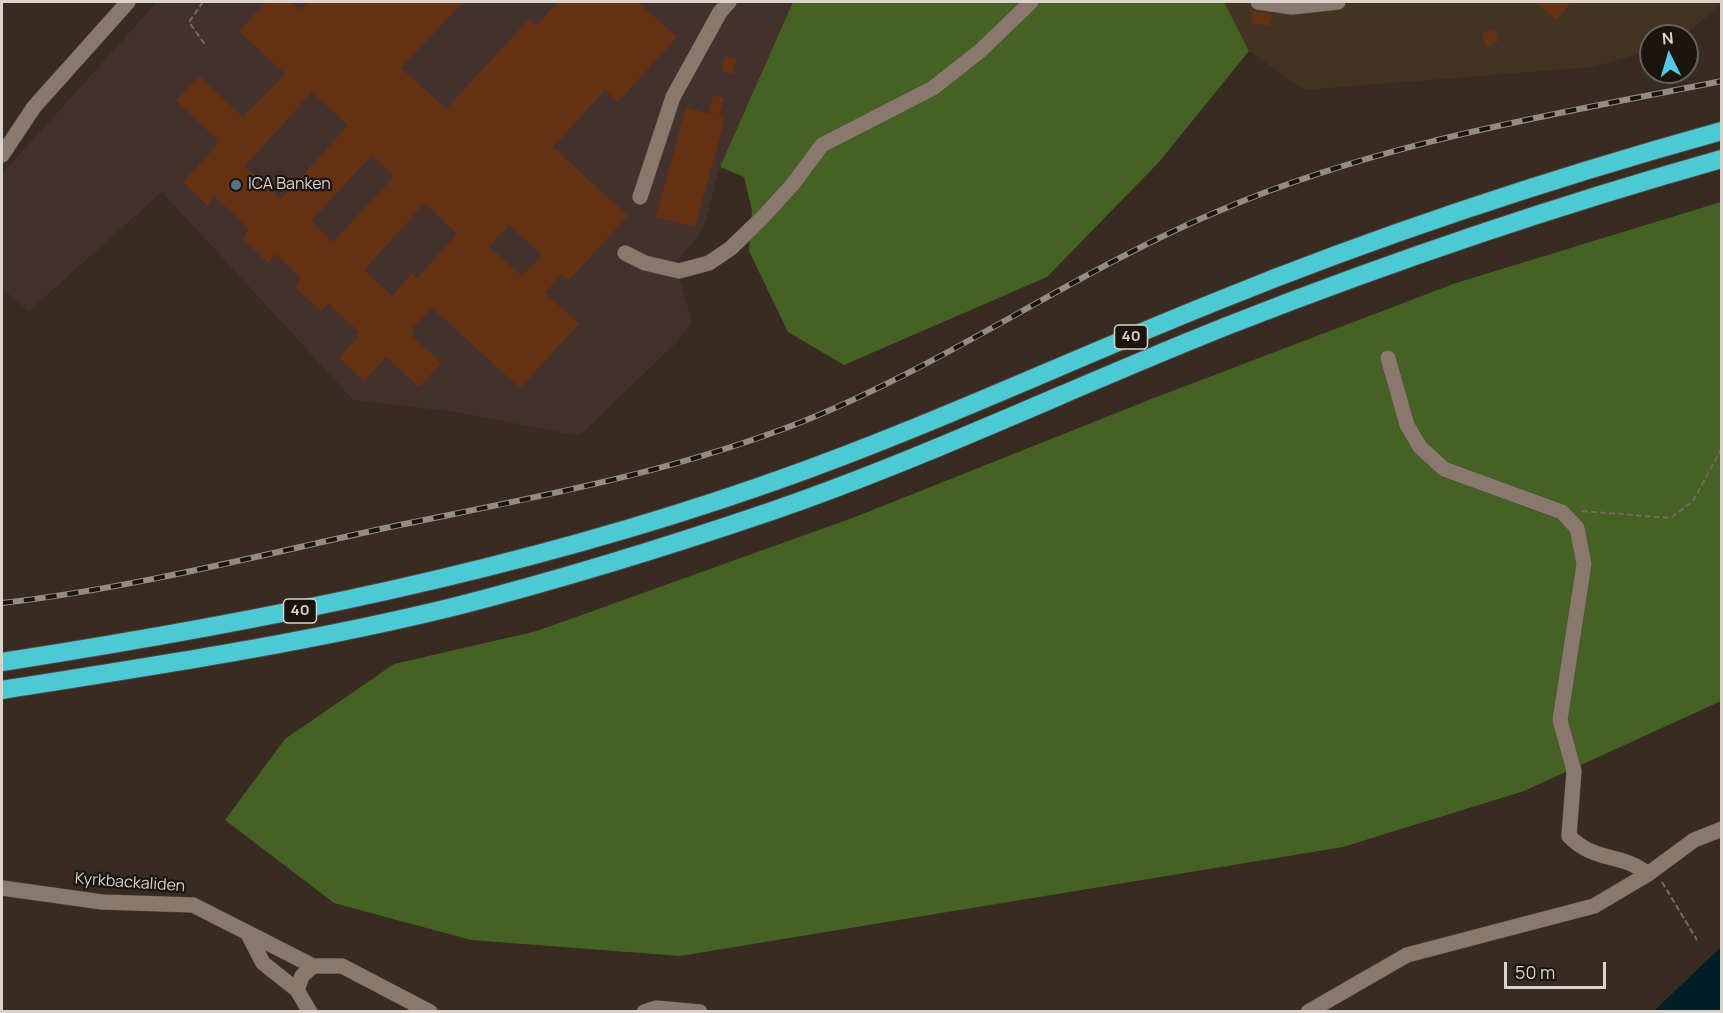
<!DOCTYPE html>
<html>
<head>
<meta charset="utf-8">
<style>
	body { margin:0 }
	#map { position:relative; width:1723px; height:1013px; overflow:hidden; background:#382b21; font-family:Manrope,sans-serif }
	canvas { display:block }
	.frame { position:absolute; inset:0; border:3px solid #dad2cb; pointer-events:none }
	.north { position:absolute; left:1639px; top:24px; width:60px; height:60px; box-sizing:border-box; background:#1b1510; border:2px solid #67615b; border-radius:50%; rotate:355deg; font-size:16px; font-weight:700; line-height:24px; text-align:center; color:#dad2cb }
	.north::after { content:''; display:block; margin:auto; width:21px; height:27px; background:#58c9e3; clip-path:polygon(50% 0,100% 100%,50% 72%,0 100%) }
	.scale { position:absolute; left:1504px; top:962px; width:102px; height:27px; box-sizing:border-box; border:3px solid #dad2cb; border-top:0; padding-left:8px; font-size:18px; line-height:21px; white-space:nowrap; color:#dad2cb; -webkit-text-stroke:4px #1b1510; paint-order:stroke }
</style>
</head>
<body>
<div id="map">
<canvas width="1723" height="1013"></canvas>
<div class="frame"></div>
<div class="north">N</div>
<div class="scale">50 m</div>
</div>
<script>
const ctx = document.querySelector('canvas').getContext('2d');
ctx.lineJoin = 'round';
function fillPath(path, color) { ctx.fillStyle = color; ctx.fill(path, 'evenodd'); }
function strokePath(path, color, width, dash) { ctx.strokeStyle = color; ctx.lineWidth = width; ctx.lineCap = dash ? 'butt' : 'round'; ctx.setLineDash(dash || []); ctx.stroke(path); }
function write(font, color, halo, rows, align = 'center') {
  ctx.font = font + ' Manrope,sans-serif'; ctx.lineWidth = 4.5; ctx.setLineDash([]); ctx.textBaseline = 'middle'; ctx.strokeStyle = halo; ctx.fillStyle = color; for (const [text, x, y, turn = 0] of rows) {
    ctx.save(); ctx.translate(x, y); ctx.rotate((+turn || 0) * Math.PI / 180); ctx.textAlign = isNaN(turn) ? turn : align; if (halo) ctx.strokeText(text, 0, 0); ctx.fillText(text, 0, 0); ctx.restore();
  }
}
fillPath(new Path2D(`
	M 157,2 L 793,2 L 720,167 L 703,230 L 675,263 L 692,322 L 676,343 L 579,436 L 456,412 L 353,400 L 162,192 L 29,311 L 2,289 L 2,174 Z`), '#44302c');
fillPath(new Path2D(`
	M 1224,2 L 1721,2 L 1722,4 L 1683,36 L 1651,36 L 1651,50 L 1594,67 L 1304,90 L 1249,51 Z`), '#443222');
fillPath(new Path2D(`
	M 793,2 L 1224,2 L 1249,51 L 1159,162 L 1047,277 L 844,365 L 788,332 L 749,251 L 752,210 L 744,177 L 720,167 Z
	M 1721,202 L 1721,701 L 1524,791 L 1343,847 L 680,956 L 471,940 L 334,903 L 225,820 L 285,739 L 394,664 L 537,631 L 855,517 L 1154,398 L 1456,283 Z`), '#466124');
fillPath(new Path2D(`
	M 1721,947 L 1721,1011 L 1654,1011 Z`), '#001e25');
fillPath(new Path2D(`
	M 266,2 L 291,2 L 300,10 L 308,2 L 463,2 L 401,68 L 446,109 L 529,19 L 536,26 L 558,2 L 638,2 L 677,37 L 618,102 L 605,90 L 553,147 L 628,216 L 569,280 L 562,274 L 545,293 L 579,324 L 520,388 L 432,308 L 412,329 L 415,331 L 411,335 L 442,363 L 419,387 L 386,357 L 364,381 L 339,358 L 358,337 L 356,335 L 359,332 L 328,303 L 321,311 L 296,288 L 301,278 L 276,254 L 268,263 L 243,239 L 249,229 L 215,197 L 208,206 L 183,182 L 217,145 L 215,143 L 218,140 L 176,101 L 199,76 L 243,117 L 285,74 L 239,31 ZM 312,92 L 348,125 L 281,199 L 245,166 ZM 372,155 L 394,176 L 333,242 L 311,221 ZM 425,203 L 457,234 L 417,278 L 412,273 L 392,296 L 364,270 ZM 509,225 L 542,255 L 522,276 L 489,246 Z
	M 1535,2 L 1571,2 L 1557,20 Z
	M 1254,11 L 1272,15 L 1269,26 L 1251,23 Z
	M 1495,29 L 1498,42 L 1486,46 L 1482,33 Z
	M 725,56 L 737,59 L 733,74 L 721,71 Z
	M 713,95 L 724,98 L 719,116 L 725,118 L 695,227 L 656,217 L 686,107 L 709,114 Z`), '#643213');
const minor = new Path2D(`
	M 1258,2 L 1292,7 L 1338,2
	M 2,155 L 34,107 L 128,2
	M 640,197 L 673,97 L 720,12 L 729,2
	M 625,253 L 645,263 L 679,271 L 709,263 L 731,248 L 762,218 L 793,184 L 822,145 L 933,88 L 980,51 L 1031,2
	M 1388,358 L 1407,425 L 1420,447 L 1444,469 L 1562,512 L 1577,528 L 1584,564 L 1560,720 L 1574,771 L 1569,836 C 1595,863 1623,853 1648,874
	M 2,888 L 102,902 L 193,905 L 313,966 L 342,966 L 430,1012
	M 249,936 L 263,963 L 297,990 L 310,1012
	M 297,990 L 302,976 L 313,966
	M 644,1012 L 656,1008 L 700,1012
	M 1308,1012 L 1407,955 L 1594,906 L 1648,874 L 1694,840 L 1722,829`);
const highway = new Path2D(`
	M 2,662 C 259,622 514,572 761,486 C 915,433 1063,363 1215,302 C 1380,235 1549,179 1722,131
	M 2,690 C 153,666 307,643 457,606 C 562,579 666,547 769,512 C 927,458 1077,385 1232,324 C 1393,261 1555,206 1722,159`);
strokePath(minor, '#534940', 16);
strokePath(highway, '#534940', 20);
strokePath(new Path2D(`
	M 203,2 L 189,22 L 206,46
	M 1582,511 L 1671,518 L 1693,501 L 1722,448
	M 1662,882 L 1697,940`), '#756a61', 2, [6, 3]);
strokePath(minor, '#88796c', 15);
strokePath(highway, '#4cc9d4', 18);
const rail = new Path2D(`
	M 2,603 C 127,589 253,557 376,530 C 518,500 663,476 799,423 C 946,365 1075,271 1221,210 C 1381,142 1552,115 1722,81`);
strokePath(rail, '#958b83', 6);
strokePath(rail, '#1b1510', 4, [11]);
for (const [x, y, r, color] of [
	[236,185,6,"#5c6f8a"]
]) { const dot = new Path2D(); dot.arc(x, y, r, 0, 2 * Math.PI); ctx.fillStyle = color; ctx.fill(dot); strokePath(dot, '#1b1510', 2); }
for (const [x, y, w] of [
	[1131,337,33],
	[300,611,33]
]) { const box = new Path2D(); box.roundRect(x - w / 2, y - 12, w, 24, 4.5); ctx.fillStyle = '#1b1510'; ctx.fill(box); strokePath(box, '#dad2cb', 1.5); }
write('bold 15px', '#dad2cb', null, [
	["40",1131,337],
	["40",300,611]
]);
write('16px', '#dad2cb', '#1b1510', [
	["ICA Banken",248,185]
], 'left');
write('16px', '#dad2cb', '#1b1510', [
	["Kyrkbackaliden",130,883,4]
]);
</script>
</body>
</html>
